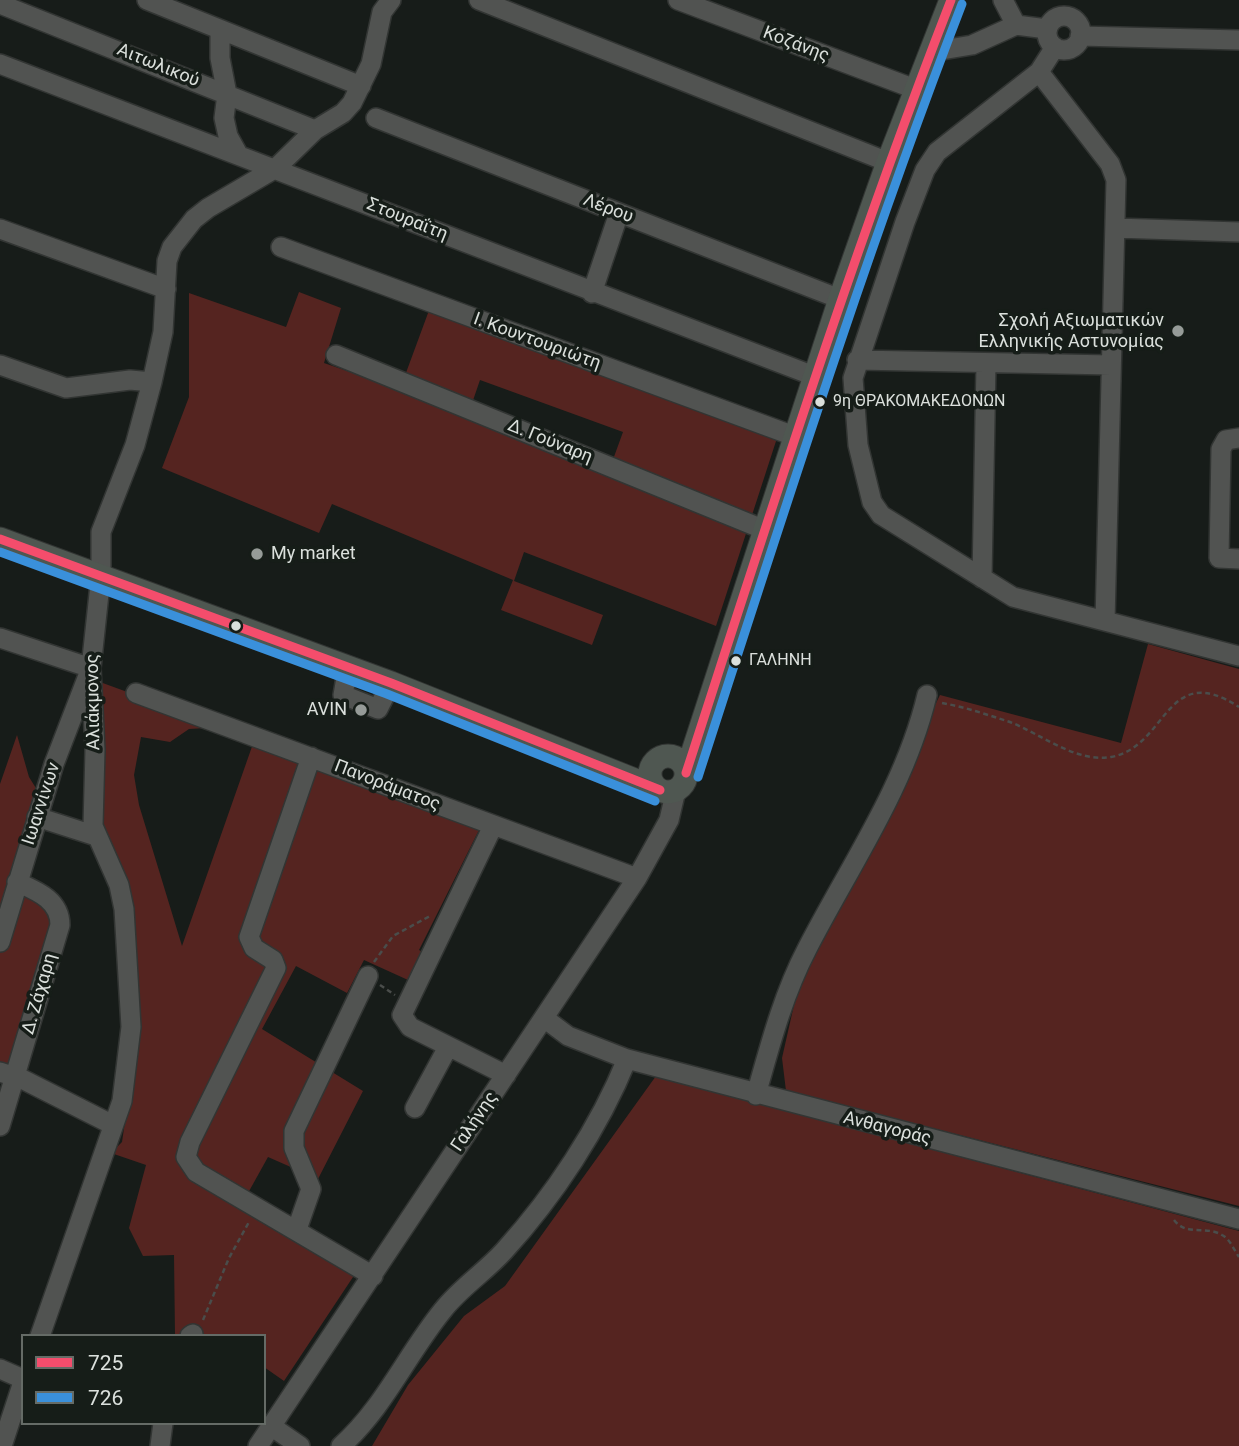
<!DOCTYPE html>
<html>
<head>
<meta charset="utf-8">
<style>
	body { margin:0 }
	#map { position:relative; width:1239px; height:1446px; overflow:hidden; background:#171c19; font-family:Roboto,sans-serif }
	canvas { display:block }
	.legend { position:absolute; left:21px; top:1334px; width:245px; height:91px; box-sizing:border-box; background:#161d18; border:2px solid #656b66; margin:0; padding:9px 12px; list-style:none; font-size:21px; color:#dbe0dc }
	.legend li { display:flex; align-items:center; gap:14px; height:35px }
	.legend b { width:35px; border:2px solid #656b66 }
</style>
</head>
<body>
<div id="map">
<canvas width="1239" height="1446"></canvas>
<ul class="legend">
<li><b style="height:9px;background:#f44d6c"></b>725</li>
<li><b style="height:9px;background:#3a90db"></b>726</li>
</ul>
</div>
<script>
const ctx = document.querySelector('canvas').getContext('2d');
ctx.lineJoin = 'round';
function fillPath(path, color) { ctx.fillStyle = color; ctx.fill(path, 'evenodd'); }
function strokePath(path, color, width, dash) { ctx.strokeStyle = color; ctx.lineWidth = width; ctx.lineCap = dash ? 'butt' : 'round'; ctx.setLineDash(dash || []); ctx.stroke(path); }
function write(font, color, halo, rows, align = 'center') {
  ctx.font = font + ' Roboto,sans-serif'; ctx.lineWidth = 7; ctx.setLineDash([]); ctx.textBaseline = 'middle'; ctx.strokeStyle = halo; ctx.fillStyle = color; for (const [text, x, y, turn = 0] of rows) {
    ctx.save(); ctx.translate(x, y); ctx.rotate((+turn || 0) * Math.PI / 180); ctx.textAlign = isNaN(turn) ? turn : align; if (halo) ctx.strokeText(text, 0, 0); ctx.fillText(text, 0, 0); ctx.restore();
  }
}
fillPath(new Path2D(`
	M 299,292 L 341,308 L 324,363 L 400,389 L 431,305 L 778,435 L 716,626 L 524,552 L 514,581 L 603,615 L 592,645 L 501,610 L 513,580 L 332,504 L 319,533 L 162,468 L 189,397 L 189,293 L 286,327 ZM 480,380 L 623,432 L 611,465 L 469,412 Z
	M 1148,644 L 1239,669 L 1239,1206 L 786,1091 L 782,1058 L 796,996 L 817,943 L 940,695 L 1121,743 Z
	M 100,682 L 223,727 L 189,729 L 170,742 L 141,737 L 134,775 L 139,805 L 182,946 L 255,738 L 480,828 L 419,950 L 432,957 L 419,985 L 364,960 L 347,993 L 296,966 L 262,1029 L 363,1091 L 318,1179 L 268,1157 L 248,1193 L 255,1218 L 357,1271 L 284,1381 L 264,1367 L 264,1336 L 175,1336 L 174,1255 L 143,1256 L 129,1228 L 146,1165 L 111,1153 L 122,1142 L 138,1032 L 135,930 L 127,892 L 101,824 Z
	M 17,735 L 29,777 L 39,793 L 7,890 L 68,910 L 18,1073 L 0,1067 L 0,784 Z
	M 656,1076 L 1239,1231 L 1239,1446 L 372,1446 L 408,1385 L 464,1316 L 505,1286 Z`), '#552420');
const minor = new Path2D(`
	M 147,0 L 361,86
	M 479,0 L 888,162
	M 678,0 L 915,89
	M 1003,0 L 1016,25
	M 0,4 L 315,130
	M1047 33a17 17 0 1 1 34 0a17 17 0 1 1-34 0Z
	M 220,30 L 220,58 L 227,94 L 224,118 L 228,136 L 238,154
	M 1080,36 L 1239,40
	M 1055,47 L 1039,72 L 1110,164 L 1116,180 L 1105,621
	M 930,52 L 972,45 L 1016,25 L 1047,29
	M 0,64 L 814,376
	M 1039,72 L 937,152 L 925,170 L 905,222 L 853,378 L 858,445 L 872,502 L 881,515 L 1013,597 L 1239,656
	M 376,118 L 840,299
	M 1115,228 L 1239,232
	M 0,229 L 166,289
	M 281,247 L 794,436
	M 592,293 L 619,213
	M 336,355 L 765,530
	M 857,360 L 1111,365
	M 0,365 L 66,388 L 130,380 L 152,382
	M 1239,438 L 1226,440 L 1221,449 L 1219,558 L 1239,559
	M 982,578 L 986,364
	M 0,638 L 91,668 L 54,764 L 0,942
	M 348,666 L 343,695 L 378,709 L 391,683
	M 136,693 L 637,878
	M 311,757 L 249,937 L 254,948 L 273,960 L 276,968 L 190,1142 L 186,1157 L 196,1172 L 373,1276
	M 37,817 L 96,836
	M 493,826 L 402,1015 L 410,1027 L 506,1075
	M 544,1018 L 568,1036 L 627,1059 L 1239,1219
	M 0,1072 L 22,1079 L 113,1125
	M 756,1095 C 770,1045 783,995 807,949 C 850,865 905,788 927,695
	M 415,1108 L 448,1047
	M 0,1126 L 60,925 C 60,900 37,891 17,882
	M 297,1229 L 311,1189 L 294,1148 L 294,1131 L 368,976
	M 40,1336 L 122,1101 L 131,1027 L 124,909 L 119,885 L 93,826 L 95,750 L 91,668 L 101,575 L 101,532 L 135,445 L 152,382 L 163,332 L 167,261 L 172,247 L 194,219 L 208,208 L 276,168 L 315,130 L 343,113 L 352,103 L 371,64 L 382,12 L 391,0
	M 190,1336 L 193,1334
	M 0,1369 L 23,1379
	M 271,1426 L 300,1446
	M 2,1446 L 23,1382
	M 160,1446 L 163,1423
	M 258,1446 L 637,878 L 669,820 L 676,790
	M 341,1446 C 384,1408 407,1354 443,1310 C 460,1288 485,1272 504,1251 C 554,1196 599,1128 627,1059`);
const major = new Path2D(`
	M 0,539 L 391,683 L 660,790
	M650 774a18 18 0 1 1 36 0a18 18 0 1 1-36 0Z
	M 686,773 L 840,299 L 888,162 L 951,0`);
strokePath(minor, '#323533', 22);
strokePath(major, '#323533', 25);
strokePath(new Path2D(`
	M 942,703 C 965,707 988,715 1010,722 C 1041,734 1076,763 1111,757 C 1168,747 1165,659 1239,707
	M 374,962 L 393,936 L 430,916
	M 380,985 L 395,995
	M 1174,1220 C 1187,1237 1206,1225 1222,1235 C 1230,1239 1234,1250 1239,1257
	M 203,1320 L 229,1258 L 249,1222`), '#4a4d4b', 2.5, [5, 3.5]);
strokePath(minor, '#515351', 19);
strokePath(major, '#4f5751', 23);
strokePath(new Path2D(`
	M 0,539 L 391,683 L 660,790
	M 686,773 C 770,514 852,254 951,0`), '#f44d6c', 9);
strokePath(new Path2D(`
	M 0,552 L 387,694 L 655,801
	M 698,777 C 782,518 864,258 962,4`), '#3a90db', 9);
for (const [x, y, r, color] of [
	[1178,331,7,"#969b98"],
	[820,402,6,"#dbe0dc"],
	[257,554,7,"#969b98"],
	[236,626,6,"#dbe0dc"],
	[736,661,6,"#dbe0dc"],
	[361,710,7,"#969b98"]
]) { const dot = new Path2D(); dot.arc(x, y, r, 0, 2 * Math.PI); ctx.fillStyle = color; ctx.fill(dot); strokePath(dot, '#161d18', 2.5); }
write('16px', '#dbe0dc', '#161d18', [
	["9η ΘΡΑΚΟΜΑΚΕΔΟΝΩΝ",833,402],
	["ΓΑΛΗΝΗ",749,661]
], 'left');
write('18px', '#dbe0dc', '#161d18', [
	["Κοζάνης",796,45,21],
	["Αιτωλικού",158,66,22],
	["Λέρου",608,209,21],
	["Στουραΐτη",407,220,22],
	["Ι. Κουντουριώτη",537,342,20],
	["Δ. Γούναρη",550,442,22],
	["Αλιάκμονος",94,702,-91],
	["Πανοράματος",387,786,21],
	["Ιωαννίνων",42,804,-72],
	["Δ. Ζάχαρη",40,994,-74],
	["Γαλήνης",475,1122,-56],
	["Ανθαγοράς",887,1129,14]
]);
write('18px', '#dbe0dc', '#161d18', [
	["Σχολή Αξιωματικών",1164,321],
	["Ελληνικής Αστυνομίας",1164,342],
	["My market",271,554,"left"],
	["AVIN",347,710]
], 'right');
</script>
</body>
</html>
